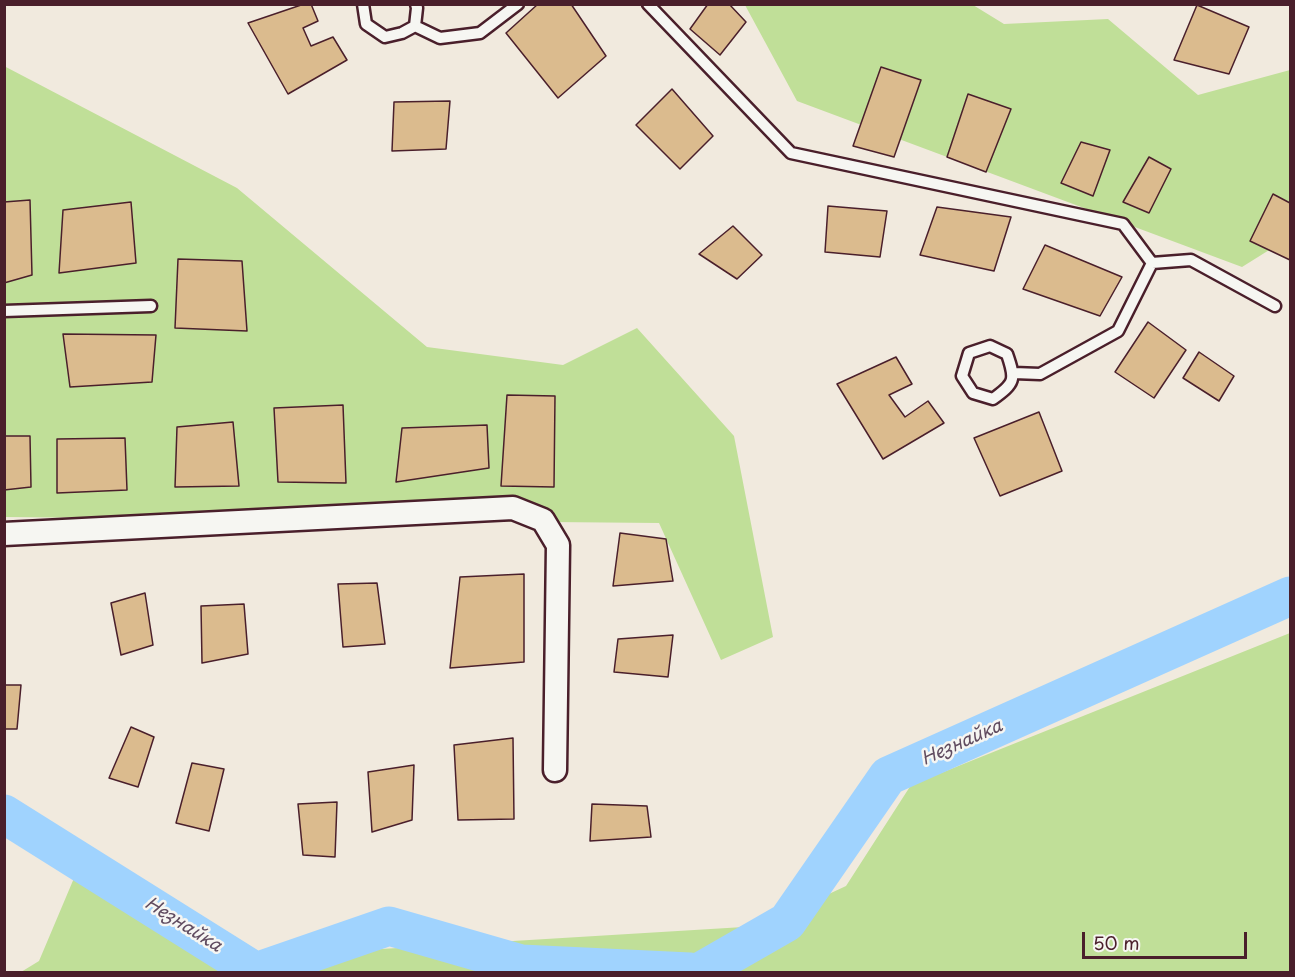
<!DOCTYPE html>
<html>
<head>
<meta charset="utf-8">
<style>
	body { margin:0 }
	#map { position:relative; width:1295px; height:977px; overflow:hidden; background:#f1eade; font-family:"Playpen Sans",sans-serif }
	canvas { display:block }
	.frame { position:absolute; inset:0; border:6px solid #4a1f2b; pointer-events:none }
	.scale { position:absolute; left:1082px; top:932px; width:165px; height:27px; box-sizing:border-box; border:3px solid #4a1f2b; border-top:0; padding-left:8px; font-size:18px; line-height:21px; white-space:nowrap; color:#4a1f2b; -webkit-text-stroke:4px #f6f6f2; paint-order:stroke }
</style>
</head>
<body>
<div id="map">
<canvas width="1295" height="977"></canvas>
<div class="frame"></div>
<div class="scale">50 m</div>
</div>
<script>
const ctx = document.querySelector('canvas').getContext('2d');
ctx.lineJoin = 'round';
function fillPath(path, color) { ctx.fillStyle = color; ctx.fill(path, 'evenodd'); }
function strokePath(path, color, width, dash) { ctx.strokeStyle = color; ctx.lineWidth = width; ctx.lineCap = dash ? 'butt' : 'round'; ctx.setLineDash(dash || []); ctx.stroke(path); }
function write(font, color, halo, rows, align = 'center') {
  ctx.font = font + ' "Playpen Sans",sans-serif'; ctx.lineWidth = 5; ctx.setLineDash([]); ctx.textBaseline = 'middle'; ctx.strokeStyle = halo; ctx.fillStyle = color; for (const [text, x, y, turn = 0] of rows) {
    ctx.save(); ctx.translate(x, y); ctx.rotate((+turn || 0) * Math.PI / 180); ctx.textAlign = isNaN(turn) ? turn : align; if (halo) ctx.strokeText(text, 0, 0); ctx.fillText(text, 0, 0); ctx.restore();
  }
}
fillPath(new Path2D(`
	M 745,5 L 973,5 L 1004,24 L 1108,19 L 1198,95 L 1290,70 L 1290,237 L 1242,267 L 797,101 Z
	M 4,66 L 237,188 L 427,347 L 563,365 L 637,328 L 734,436 L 773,637 L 721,660 L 659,523 L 5,517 Z
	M 1290,633 L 1290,972 L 21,972 L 39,961 L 88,845 L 266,956 L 760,926 L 846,886 L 911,785 Z`), '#c0df98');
strokePath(new Path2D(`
	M 4,814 L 256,972 L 389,926 L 521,964 L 690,972
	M 700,972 L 787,922 L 888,776 L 1290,596`), '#a0d3fe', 39);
const building = new Path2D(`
	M 304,4 L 311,4 L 318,21 L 303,28 L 311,46 L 333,37 L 347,60 L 288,94 L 248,23 Z
	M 538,4 L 571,4 L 606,56 L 558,98 L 506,33 Z
	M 708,4 L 729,4 L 746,22 L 720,55 L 690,29 Z
	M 1197,5 L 1249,27 L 1229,74 L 1174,60 Z
	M 881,67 L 921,80 L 894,157 L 853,146 Z
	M 672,89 L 713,136 L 680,169 L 636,125 Z
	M 968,94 L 1011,109 L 986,172 L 947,157 Z
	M 450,101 L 446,149 L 392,151 L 394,102 Z
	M 1081,142 L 1110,150 L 1093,196 L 1061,183 Z
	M 1149,157 L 1171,169 L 1149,213 L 1123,202 Z
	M 1273,194 L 1290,203 L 1290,260 L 1250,241 Z
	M 30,200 L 32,275 L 4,283 L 4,202 Z
	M 131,202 L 136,263 L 59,273 L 63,210 Z
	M 828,206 L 887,211 L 880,257 L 825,252 Z
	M 937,207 L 1011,217 L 994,271 L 920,255 Z
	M 733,226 L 762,255 L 737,279 L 699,254 Z
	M 1045,245 L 1122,277 L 1100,316 L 1023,289 Z
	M 178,259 L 242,261 L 247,331 L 175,328 Z
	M 1148,322 L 1186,350 L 1154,398 L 1115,372 Z
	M 63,334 L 156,335 L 152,382 L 70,387 Z
	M 1199,352 L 1234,376 L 1219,401 L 1183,378 Z
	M 896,357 L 912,384 L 889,395 L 905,417 L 928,401 L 944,423 L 883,459 L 837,384 Z
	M 507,395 L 555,396 L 554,487 L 501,486 Z
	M 343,405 L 346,483 L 278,482 L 274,408 Z
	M 1039,412 L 1062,471 L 1000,496 L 974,438 Z
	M 233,422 L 239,486 L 175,487 L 177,427 Z
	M 487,425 L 489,468 L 396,482 L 402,428 Z
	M 4,436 L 30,436 L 31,487 L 4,490 Z
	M 125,438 L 127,490 L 57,493 L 57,439 Z
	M 620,533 L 666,539 L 673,581 L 613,586 Z
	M 524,574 L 524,662 L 450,668 L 460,577 Z
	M 377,583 L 385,644 L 343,647 L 338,584 Z
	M 145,593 L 153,645 L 121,655 L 111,603 Z
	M 244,604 L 248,654 L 202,663 L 201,606 Z
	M 673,635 L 668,677 L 614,672 L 618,639 Z
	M 4,685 L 21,685 L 17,729 L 4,729 Z
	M 131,727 L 154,737 L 138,787 L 109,778 Z
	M 513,738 L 514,819 L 458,820 L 454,745 Z
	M 192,763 L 224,769 L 209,831 L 176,823 Z
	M 414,765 L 412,820 L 372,832 L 368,772 Z
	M 337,802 L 335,857 L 303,855 L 298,804 Z
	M 592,804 L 647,806 L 651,837 L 590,841 Z`);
fillPath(building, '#dbbb8e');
strokePath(building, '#4a1f2b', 1.5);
const service = new Path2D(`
	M 363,4 L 366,24 L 385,37 L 402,33 L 415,26
	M 648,4 L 791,153 L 1123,224 L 1152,263
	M 415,26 L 440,38 L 480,33 L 518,4
	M 415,26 L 417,8 L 416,4
	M 1152,263 L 1191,260 L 1275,306
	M 4,311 L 151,306
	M 990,346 L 1007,354 C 1016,380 1015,383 993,399 L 973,393 L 962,376 L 969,353 Z
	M 1014,373 L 1040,374 L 1118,331 L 1152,263`);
const minor = new Path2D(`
	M 4,534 L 513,508 L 543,520 L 558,545 L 555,770`);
strokePath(service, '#4a1f2b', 15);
strokePath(minor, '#4a1f2b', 27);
strokePath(service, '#f6f6f2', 10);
strokePath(minor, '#f6f6f2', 22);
write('italic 18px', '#604c60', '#f6f6f2', [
	["Незнайка",962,743,-24],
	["Незнайка",183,925,32]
]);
</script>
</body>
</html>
